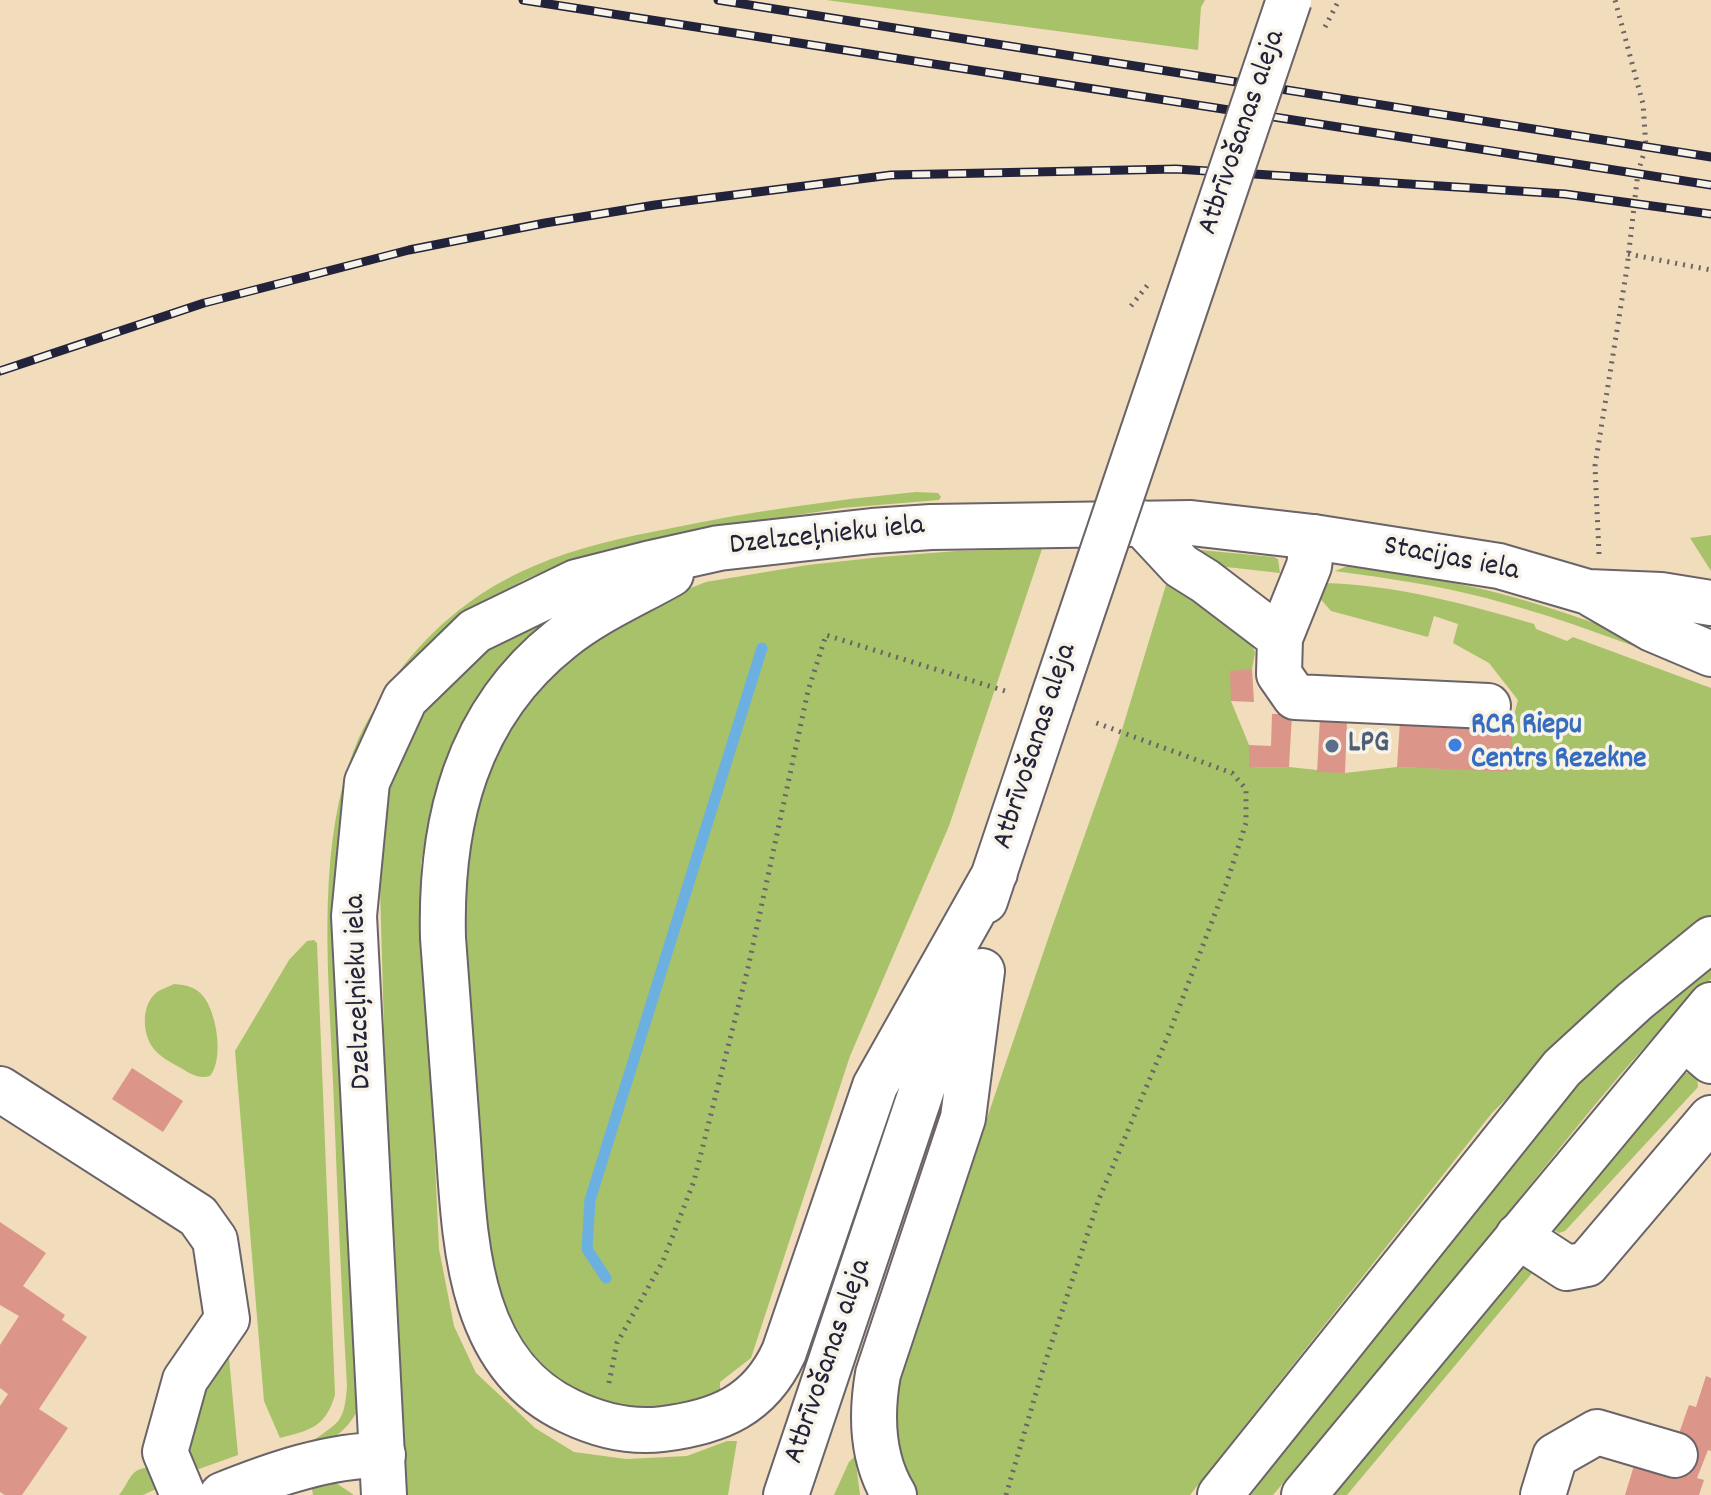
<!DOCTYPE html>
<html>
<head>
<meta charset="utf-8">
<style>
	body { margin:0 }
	canvas { display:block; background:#f1dcbb }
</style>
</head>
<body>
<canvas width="1711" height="1495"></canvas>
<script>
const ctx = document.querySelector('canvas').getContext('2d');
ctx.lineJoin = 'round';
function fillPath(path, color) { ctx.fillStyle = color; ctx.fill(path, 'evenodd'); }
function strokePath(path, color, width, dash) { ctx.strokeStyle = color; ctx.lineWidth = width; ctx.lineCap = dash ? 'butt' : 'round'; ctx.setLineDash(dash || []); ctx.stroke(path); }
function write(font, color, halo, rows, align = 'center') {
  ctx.font = font + ' Dekko,sans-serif'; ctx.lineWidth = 7; ctx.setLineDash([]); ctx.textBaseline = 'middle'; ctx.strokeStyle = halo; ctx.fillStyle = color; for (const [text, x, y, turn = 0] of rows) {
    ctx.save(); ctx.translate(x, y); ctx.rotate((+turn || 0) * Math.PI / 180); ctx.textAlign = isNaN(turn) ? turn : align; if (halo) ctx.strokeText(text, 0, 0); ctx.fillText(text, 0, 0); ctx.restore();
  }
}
fillPath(new Path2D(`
	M 826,0 L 1205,0 L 1201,7 L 1198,50 Z
	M 916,492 L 938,493 L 941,497 L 939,500 L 842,508 L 723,527 L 595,554 L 559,565 L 524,580 L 470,611 L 371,733 L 359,1408 C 347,1430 337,1438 313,1446 L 313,1441 C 339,1421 344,1424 347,1387 C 341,1285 337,1183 333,1081 C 329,980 317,862 349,764 C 359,731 378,701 398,673 C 433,626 479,589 534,566 C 578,547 625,537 672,528 C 753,511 834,500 916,492 Z
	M 1711,535 L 1711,571 L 1690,538 Z
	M 1042,549 L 949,826 L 850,1056 L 751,1358 L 720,1382 L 720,1395 L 669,1410 L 626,1410 L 585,1401 L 535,1370 L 500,1313 L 483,1248 L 456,905 L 465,831 L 488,763 L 518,709 L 566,655 L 632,611 L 706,582 L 808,565 L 881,557 L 957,551 Z
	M 1200,550 L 1274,557 L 1278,559 L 1280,573 L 1191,563 L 1196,551 Z
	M 1350,565 C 1405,574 1460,582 1513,597 C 1581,616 1646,642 1711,667 L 1711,676 C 1637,647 1563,618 1486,598 C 1436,585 1386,578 1335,571 Z
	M 1169,575 L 1248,630 L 1255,653 L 1252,669 L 1231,701 L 1249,745 L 1250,768 L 1289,767 L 1345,773 L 1397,767 L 1511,771 L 1512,723 L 1518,700 L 1489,663 L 1453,643 L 1458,624 L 1434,616 L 1428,637 L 1331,611 L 1317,595 L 1324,583 C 1396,585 1466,604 1534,624 L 1536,629 L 1567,641 L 1573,637 L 1711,688 L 1711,920 L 1546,1059 L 1492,1113 L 1190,1495 L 912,1495 L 887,1421 L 904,1362 L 1051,930 L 1121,733 Z
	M 554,615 L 510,657 L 473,711 L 437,784 L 421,862 L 420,935 L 429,1033 L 439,1249 L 454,1326 L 476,1373 L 535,1428 L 574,1452 L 626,1459 L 687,1456 L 727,1441 L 737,1441 L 728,1495 L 402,1495 L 390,1238 L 379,853 L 389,793 L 405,741 L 441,691 L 480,649 Z
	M 314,940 L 317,943 L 335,1395 C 325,1428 310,1430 280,1438 L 264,1401 L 235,1051 L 289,960 L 307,941 Z
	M 1711,960 L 1711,979 C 1637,1048 1574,1131 1511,1209 C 1432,1305 1353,1400 1273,1495 L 1251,1495 L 1531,1118 Z
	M 174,984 C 186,985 196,987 203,996 C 217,1013 224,1059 210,1076 C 198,1079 191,1074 181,1068 C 170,1062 158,1056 151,1045 C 142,1029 142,1004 157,992 C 161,989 169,987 174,984 Z
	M 1683,1073 L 1694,1073 L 1697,1077 L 1698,1087 L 1565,1231 L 1559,1233 L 1554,1230 L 1551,1225 Z
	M 1521,1265 L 1538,1266 L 1347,1495 L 1328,1495 Z
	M 229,1358 L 238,1455 L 199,1469 L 190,1466 L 180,1423 L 224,1360 Z
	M 855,1456 L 860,1495 L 834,1495 L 849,1462 Z
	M 145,1468 L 151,1469 L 156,1479 L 156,1489 L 143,1495 L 119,1495 C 129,1484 129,1470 145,1468 Z
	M 333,1481 L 354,1495 L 313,1495 L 311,1485 Z`), '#a7c268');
strokePath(new Path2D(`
	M 606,1278 L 587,1249 L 590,1200 L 762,648`), '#6cb0e2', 11);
fillPath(new Path2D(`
	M 1252,669 L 1254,702 L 1231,701 L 1230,671 Z
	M 1272,714 L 1292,714 L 1289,767 L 1249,768 L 1249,745 L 1271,746 Z
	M 1320,718 L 1347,720 L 1345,773 L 1317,772 Z
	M 1400,721 L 1512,723 L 1512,772 L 1397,767 Z
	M 132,1068 L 183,1101 L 163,1132 L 112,1099 Z
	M 0,1222 L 46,1253 L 23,1286 L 65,1315 L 62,1320 L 87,1337 L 39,1409 L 68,1428 L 22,1495 L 5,1495 L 0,1492 L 0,1406 L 8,1394 L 0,1388 L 0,1345 L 19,1316 L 0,1305 Z
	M 1706,1376 L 1711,1378 L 1711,1451 L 1708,1450 L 1697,1478 L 1704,1480 L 1699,1495 L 1625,1495 L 1636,1459 L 1677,1439 L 1689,1405 L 1696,1407 Z`), '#db9689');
const minor = new Path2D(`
	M 1141,523 L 1181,566 L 1205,581 L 1280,638
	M 1313,537 L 1309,566 L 1280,638 L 1279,674 L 1295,697 L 1488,706
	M 1684,1038 L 1711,1061
	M 0,1089 L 198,1216 L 215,1240 L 227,1319 L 185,1380 L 165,1452 L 183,1495
	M 1518,1236 L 1567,1268 L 1587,1264 L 1711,1118
	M 222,1495 C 272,1475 328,1455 383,1455
	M 1543,1495 L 1555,1456 L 1597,1432 L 1675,1455`);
const major = new Path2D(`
	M 671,574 C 634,595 594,612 561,639 C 466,714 440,823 443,938 C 448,1001 452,1064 457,1127 C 465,1228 462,1361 569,1411 C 598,1425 631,1433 663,1429 C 719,1422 760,1405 784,1352 L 875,1086 L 995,873
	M 1593,595 L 1652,629 L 1711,654
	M 985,901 L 1051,704
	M 384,1495 L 354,916 L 367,782 L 405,699 L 475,631 L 576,582 L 647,564 L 719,548 L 872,531 L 931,527 L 1191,523 L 1313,537 L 1499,566 L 1588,592 L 1661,595 L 1711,603
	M 786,1495 L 962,970
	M 894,1495 C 872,1459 871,1414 878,1374 L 963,1118 L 982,971
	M 1220,1495 L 1562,1068 L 1635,1001 L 1711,939
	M 1304,1495 L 1711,1005`);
strokePath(minor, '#6a6368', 48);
strokePath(major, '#6a6368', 48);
strokePath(new Path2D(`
	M 1325,27 L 1339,0
	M 1628,254 L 1711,270
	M 1131,306 L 1150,282
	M 1599,554 L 1595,466 L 1627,268 L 1638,172 L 1646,147 L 1643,104 L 1615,0
	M 609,1383 L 617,1343 L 663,1261 L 694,1181 L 748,968 L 808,691 L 826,635 L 1005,691
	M 1006,1495 L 1044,1366 L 1099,1199 L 1170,1031 L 1226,885 L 1246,823 L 1246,789 L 1232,773 L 1091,721`), '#6a6368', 5, [2, 6]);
strokePath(minor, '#fff', 44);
strokePath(major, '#fff', 44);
const rail = new Path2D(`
	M 523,0 L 1711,185
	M 718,0 L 1711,157
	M 0,371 L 204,303 L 409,250 L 545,223 L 655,205 L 891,175 L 1176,169 L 1565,194 L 1711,214`);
strokePath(rail, '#22223b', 9);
strokePath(rail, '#f7f3e8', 6, [18]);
const majorBridge = new Path2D(`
	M 1051,704 L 1289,0`);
strokePath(majorBridge, '#6a6368', 48, []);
strokePath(majorBridge, '#fff', 44);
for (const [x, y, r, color] of [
	[1455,745,8,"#3f7fe0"],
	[1332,746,8,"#5c6f8a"]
]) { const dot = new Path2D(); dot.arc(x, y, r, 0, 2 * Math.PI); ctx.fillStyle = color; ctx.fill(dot); strokePath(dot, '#f7f3e8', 3); }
write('30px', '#22223b', '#f7f3e8', [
	["Atbrīvošanas aleja",1244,133,-71],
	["Dzelzceļnieku iela",827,538,-6],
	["Stacijas iela",1451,561,11],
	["Atbrīvošanas aleja",1037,747,-72],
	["Dzelzceļnieku iela",361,992,-92],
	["Atbrīvošanas aleja",830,1362,-71]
]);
write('bold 30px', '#366cbe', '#f7f3e8', [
	["RCR Riepu",1471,728],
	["Centrs Rezekne",1471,762]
], 'left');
write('bold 30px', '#4e5e75', '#f7f3e8', [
	["LPG",1348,746]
], 'left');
</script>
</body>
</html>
